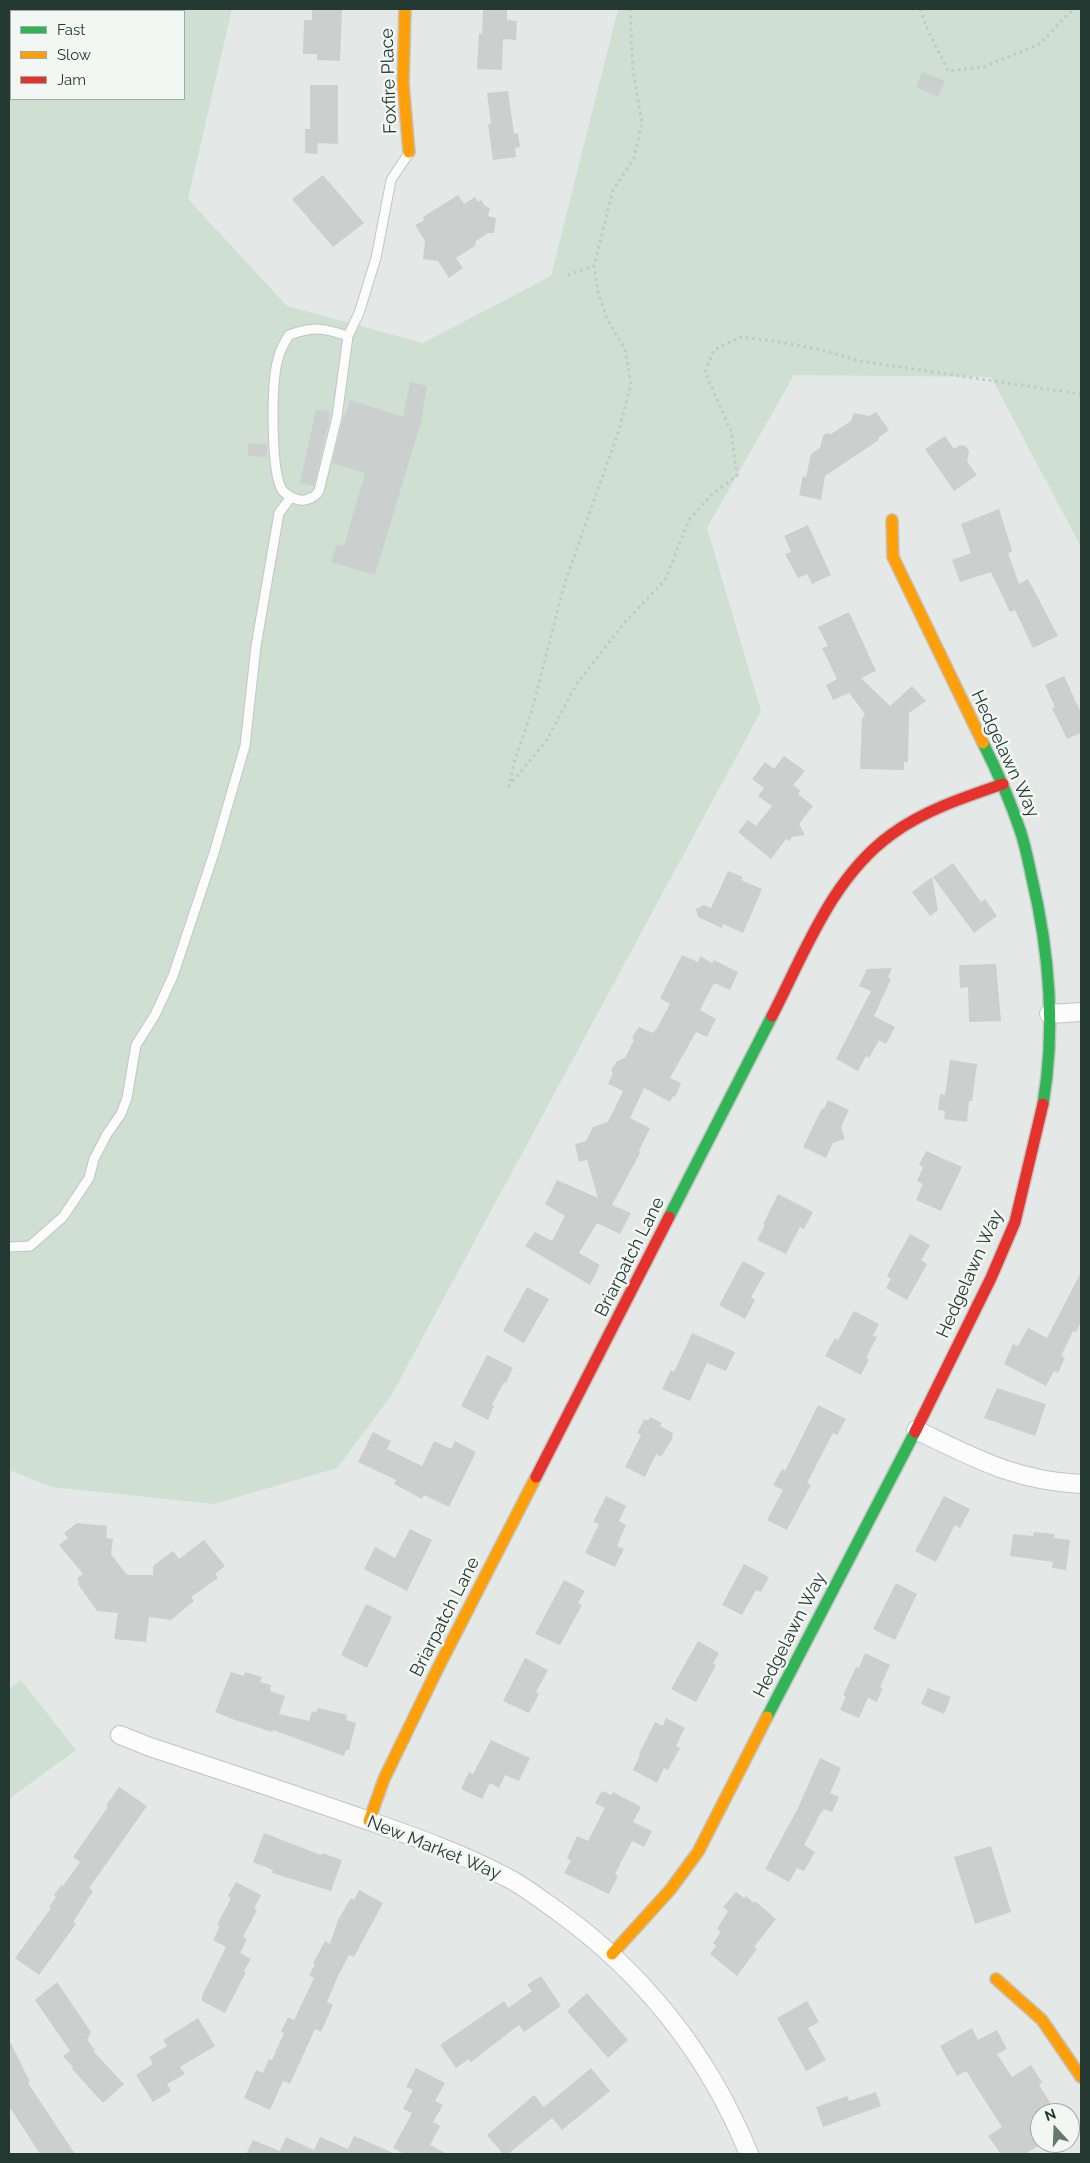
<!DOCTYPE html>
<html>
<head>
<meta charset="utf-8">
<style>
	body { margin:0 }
	#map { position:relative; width:1090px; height:2163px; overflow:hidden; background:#e4e8e6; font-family:Raleway,sans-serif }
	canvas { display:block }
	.frame { position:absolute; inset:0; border:10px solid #243932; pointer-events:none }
	.legend { position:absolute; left:10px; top:10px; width:175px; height:90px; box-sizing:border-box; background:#f2f7f4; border:1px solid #a0aba6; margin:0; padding:6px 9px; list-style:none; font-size:15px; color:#243932 }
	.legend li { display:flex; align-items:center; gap:10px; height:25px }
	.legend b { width:25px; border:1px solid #a0aba6 }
	.north { position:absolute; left:1030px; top:2103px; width:50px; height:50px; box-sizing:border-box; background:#f2f7f4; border:1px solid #a0aba6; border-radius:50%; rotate:340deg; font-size:14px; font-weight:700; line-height:20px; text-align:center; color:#243932 }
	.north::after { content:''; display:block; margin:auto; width:18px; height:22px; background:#677671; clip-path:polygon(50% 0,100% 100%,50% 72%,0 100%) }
</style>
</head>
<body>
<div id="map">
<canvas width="1090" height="2163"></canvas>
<div class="frame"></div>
<ul class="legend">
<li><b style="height:6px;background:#30b455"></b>Fast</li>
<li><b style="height:6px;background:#ff9f0a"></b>Slow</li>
<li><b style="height:6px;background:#e5322d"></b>Jam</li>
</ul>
<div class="north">N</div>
</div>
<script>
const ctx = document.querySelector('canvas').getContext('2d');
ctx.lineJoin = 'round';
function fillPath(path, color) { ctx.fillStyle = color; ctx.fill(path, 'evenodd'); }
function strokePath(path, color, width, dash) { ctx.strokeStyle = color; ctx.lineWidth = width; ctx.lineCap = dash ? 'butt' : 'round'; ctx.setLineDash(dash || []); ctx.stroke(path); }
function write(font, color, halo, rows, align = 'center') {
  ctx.font = font + ' Raleway,sans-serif'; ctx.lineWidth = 5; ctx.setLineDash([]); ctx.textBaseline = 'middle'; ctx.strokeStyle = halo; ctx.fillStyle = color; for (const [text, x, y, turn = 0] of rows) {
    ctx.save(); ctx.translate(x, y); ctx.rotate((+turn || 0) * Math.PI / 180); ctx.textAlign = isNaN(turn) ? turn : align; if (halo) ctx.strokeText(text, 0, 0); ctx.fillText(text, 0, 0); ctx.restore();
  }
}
fillPath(new Path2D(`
	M 9,9 L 232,9 L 188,199 L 287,306 L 423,343 L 551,276 L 618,9 L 1081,9 L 1081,547 L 991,377 L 794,375 L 707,528 L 761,711 L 391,1396 L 337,1468 L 214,1504 L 52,1487 L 9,1470 ZM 11,11 L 184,11 L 184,99 L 11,99 Z
	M 21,1680 L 76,1750 L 9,1799 L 9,1689 Z`), '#cfe0d3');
fillPath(new Path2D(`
	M 312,9 L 342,9 L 340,61 L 317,60 L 317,54 L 303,54 L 304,20 L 312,20 Z
	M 483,9 L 507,9 L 507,20 L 517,21 L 516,40 L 503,39 L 502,70 L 477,69 L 479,33 L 482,34 Z
	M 922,72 L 945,81 L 938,97 L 916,87 Z
	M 310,85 L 338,85 L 338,144 L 318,143 L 317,154 L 305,153 L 305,129 L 310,129 Z
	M 508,91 L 514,134 L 518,133 L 520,147 L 515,148 L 516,157 L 493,160 L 488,124 L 491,124 L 487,93 Z
	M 323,175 L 364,223 L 333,247 L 292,199 Z
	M 458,195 L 464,204 L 475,197 L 478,202 L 481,200 L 485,206 L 490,208 L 488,216 L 496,218 L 494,233 L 488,233 L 476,241 L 475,246 L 456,258 L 463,268 L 449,278 L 438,261 L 423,259 L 425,241 L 415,225 L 424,220 L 423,217 Z
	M 410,382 L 427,386 L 421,422 L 375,575 L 331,562 L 337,544 L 344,546 L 365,473 L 332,463 L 344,415 L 345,415 L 350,400 L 403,417 Z
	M 316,409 L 331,412 L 314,486 L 300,483 Z
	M 876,412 L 889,430 L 878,438 L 879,440 L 825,476 L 821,500 L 799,495 L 803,476 L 806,477 L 811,454 L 820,448 L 823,436 L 827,433 L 831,434 L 851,421 L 854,413 L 870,416 Z
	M 945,436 L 954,449 L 960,445 L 966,446 L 969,452 L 967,462 L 977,475 L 954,491 L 925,449 Z
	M 248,443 L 267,444 L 267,457 L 248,456 Z
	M 999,509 L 1011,547 L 1012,552 L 1008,553 L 1019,584 L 1028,579 L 1058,636 L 1033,648 L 1015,610 L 1010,612 L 991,572 L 960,582 L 952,560 L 971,553 L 961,524 Z
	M 808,525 L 831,575 L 812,584 L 807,574 L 798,578 L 785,554 L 791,552 L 784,536 Z
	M 849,612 L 876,671 L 861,678 L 890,706 L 912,686 L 926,701 L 909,713 L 908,762 L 904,762 L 904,770 L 860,769 L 862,719 L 865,714 L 849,693 L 833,700 L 826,685 L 837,679 L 822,648 L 828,646 L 818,627 Z
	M 1064,676 L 1081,713 L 1081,733 L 1067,739 L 1052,708 L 1055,707 L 1045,685 Z
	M 784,756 L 805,771 L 793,785 L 801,791 L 798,794 L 813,806 L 799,824 L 805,835 L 792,837 L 789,841 L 786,839 L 771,859 L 738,832 L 748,820 L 756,826 L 772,806 L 758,796 L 764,788 L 752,779 L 765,762 L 774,769 Z
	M 953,863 L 981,902 L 985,899 L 997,916 L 974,933 L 933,877 Z
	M 728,871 L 743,877 L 741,880 L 762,889 L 743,933 L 723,924 L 722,928 L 698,917 L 696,909 L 704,905 L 711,908 Z
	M 932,877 L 938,910 L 930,916 L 912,892 Z
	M 682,955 L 698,962 L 700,956 L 712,963 L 714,960 L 738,972 L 730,990 L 714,983 L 700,1010 L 716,1019 L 707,1037 L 696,1032 L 670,1078 L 681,1083 L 675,1097 L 673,1096 L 670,1102 L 644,1088 L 630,1118 L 650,1128 L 639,1151 L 640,1153 L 612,1205 L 631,1213 L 620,1234 L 597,1223 L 579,1253 L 600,1265 L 590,1285 L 525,1246 L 535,1232 L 552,1241 L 565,1216 L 545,1204 L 557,1180 L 598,1198 L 587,1160 L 579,1162 L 575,1144 L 586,1141 L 593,1127 L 608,1122 L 623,1091 L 608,1084 L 613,1073 L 611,1070 L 617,1061 L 625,1058 L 634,1040 L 632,1037 L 639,1027 L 653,1033 L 655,1030 L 656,1030 L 670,1004 L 660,998 Z
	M 996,964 L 1001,1021 L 969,1022 L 968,987 L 960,988 L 959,965 Z
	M 892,968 L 888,977 L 891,979 L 874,1016 L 895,1027 L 886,1044 L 879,1040 L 869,1058 L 866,1056 L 858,1071 L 836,1059 L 871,991 L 859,986 L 867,969 Z
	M 950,1060 L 977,1064 L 972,1101 L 969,1101 L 967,1122 L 944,1119 L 945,1111 L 938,1110 L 940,1094 L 945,1095 Z
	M 828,1100 L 849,1110 L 841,1127 L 845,1139 L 833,1143 L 826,1158 L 803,1147 L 822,1108 L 824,1109 Z
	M 926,1151 L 962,1167 L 941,1211 L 916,1200 L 923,1184 L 917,1181 L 923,1167 L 919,1165 Z
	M 778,1194 L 813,1212 L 804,1229 L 800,1227 L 786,1254 L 757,1240 L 765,1225 L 763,1224 Z
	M 910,1234 L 930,1245 L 921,1260 L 927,1264 L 907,1300 L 886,1288 L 891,1279 L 887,1276 Z
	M 743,1261 L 765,1273 L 751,1297 L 755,1300 L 745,1319 L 719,1305 Z
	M 1081,1272 L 1081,1322 L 1076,1332 L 1073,1331 L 1061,1356 L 1065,1358 L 1058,1373 L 1054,1371 L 1046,1386 L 1004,1364 L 1013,1344 L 1018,1346 L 1028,1328 L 1047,1338 Z
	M 527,1287 L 549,1299 L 524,1343 L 503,1331 Z
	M 854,1311 L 879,1324 L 873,1336 L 877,1337 L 866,1358 L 869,1359 L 861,1375 L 825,1356 L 835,1338 L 838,1340 Z
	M 692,1333 L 735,1352 L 726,1371 L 707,1363 L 690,1401 L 662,1389 L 671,1370 L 674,1372 Z
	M 487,1355 L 513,1368 L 506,1383 L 504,1382 L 492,1405 L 494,1406 L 488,1420 L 461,1406 Z
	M 997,1388 L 1046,1404 L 1035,1436 L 984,1418 Z
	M 818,1405 L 846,1419 L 837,1435 L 833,1433 L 807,1483 L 811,1485 L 787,1530 L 767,1520 L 783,1490 L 773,1485 L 782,1469 L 785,1471 Z
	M 650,1417 L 662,1423 L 660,1426 L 673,1433 L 672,1439 L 661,1457 L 656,1454 L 645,1477 L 625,1467 L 641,1435 L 637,1433 L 644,1420 L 649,1420 Z
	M 373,1432 L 391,1441 L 387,1449 L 422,1466 L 434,1441 L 451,1449 L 455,1441 L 476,1452 L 449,1507 L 424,1495 L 422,1499 L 394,1484 L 396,1480 L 358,1462 Z
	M 606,1496 L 626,1506 L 619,1521 L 626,1525 L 617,1546 L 624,1549 L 615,1567 L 585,1553 L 599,1524 L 593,1522 Z
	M 944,1496 L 970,1509 L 960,1528 L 955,1525 L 936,1562 L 915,1551 Z
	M 77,1523 L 107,1526 L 106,1538 L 113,1539 L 111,1554 L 127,1575 L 153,1575 L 153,1566 L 173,1551 L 179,1559 L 204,1540 L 225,1566 L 215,1574 L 218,1578 L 191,1597 L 194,1601 L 171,1620 L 149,1617 L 146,1642 L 114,1639 L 118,1613 L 97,1611 L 78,1584 L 79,1582 L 77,1579 L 83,1574 L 59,1545 L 68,1538 L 64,1533 Z
	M 410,1529 L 432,1540 L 407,1591 L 364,1569 L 375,1547 L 395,1558 Z
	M 1034,1532 L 1055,1534 L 1054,1538 L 1070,1540 L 1066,1570 L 1052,1568 L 1053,1562 L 1010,1556 L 1013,1534 L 1033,1536 Z
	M 744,1564 L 769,1577 L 761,1592 L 756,1590 L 742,1615 L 722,1605 Z
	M 564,1580 L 585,1591 L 578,1603 L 582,1605 L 560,1645 L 535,1634 Z
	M 896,1583 L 917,1594 L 895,1640 L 873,1629 Z
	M 366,1604 L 392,1617 L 367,1668 L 341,1655 Z
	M 698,1641 L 719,1653 L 713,1664 L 716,1665 L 696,1702 L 671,1689 Z
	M 865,1653 L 890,1665 L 880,1687 L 883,1688 L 877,1702 L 868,1698 L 859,1718 L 840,1710 L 846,1696 L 843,1695 L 856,1667 L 859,1668 Z
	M 525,1658 L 548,1670 L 536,1692 L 539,1694 L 529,1713 L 503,1701 Z
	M 231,1672 L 244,1676 L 245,1672 L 262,1677 L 260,1682 L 271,1685 L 270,1691 L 285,1696 L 279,1714 L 309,1721 L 312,1711 L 316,1712 L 318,1708 L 347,1715 L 346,1720 L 356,1723 L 349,1750 L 346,1750 L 344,1756 L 273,1730 L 272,1732 L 235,1720 L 215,1712 Z
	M 928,1688 L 951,1697 L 944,1714 L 921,1704 Z
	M 666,1718 L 685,1728 L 676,1746 L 680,1748 L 668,1770 L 664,1768 L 657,1783 L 633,1770 L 640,1755 L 639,1754 L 655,1722 L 663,1726 Z
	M 491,1740 L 530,1758 L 519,1781 L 505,1775 L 499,1788 L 490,1783 L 482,1799 L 461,1789 L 469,1772 L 473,1774 Z
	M 820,1758 L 841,1768 L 830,1793 L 839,1797 L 832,1812 L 824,1809 L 822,1813 L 821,1812 L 804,1845 L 815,1852 L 804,1871 L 797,1868 L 789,1882 L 765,1869 L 797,1810 Z
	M 119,1787 L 147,1806 L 89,1888 L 93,1891 L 73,1922 L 76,1924 L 39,1975 L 15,1958 L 51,1908 L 49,1907 L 56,1897 L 54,1895 L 61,1885 L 63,1886 L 80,1862 L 73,1857 L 108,1807 L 106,1806 Z
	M 602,1791 L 611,1795 L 613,1792 L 641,1807 L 633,1822 L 652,1831 L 644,1847 L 632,1841 L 615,1874 L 618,1876 L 609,1894 L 564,1873 L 571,1861 L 567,1858 L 577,1836 L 588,1841 L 605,1808 L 595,1803 Z
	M 264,1833 L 321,1855 L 322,1853 L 342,1860 L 331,1891 L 272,1873 L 273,1870 L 253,1862 Z
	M 991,1846 L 1011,1912 L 975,1924 L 954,1857 Z
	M 236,1882 L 261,1895 L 254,1908 L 257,1910 L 243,1937 L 247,1939 L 240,1953 L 251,1959 L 244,1971 L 246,1972 L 225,2013 L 202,2001 L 202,1996 L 226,1947 L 213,1940 L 220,1926 L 217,1925 L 231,1898 L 228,1896 Z
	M 359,1890 L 383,1903 L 354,1957 L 349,1955 L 338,1976 L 327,2002 L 333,2005 L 321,2032 L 315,2029 L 290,2084 L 283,2081 L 270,2110 L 244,2098 L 256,2070 L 263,2073 L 269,2059 L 272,2060 L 284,2033 L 281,2032 L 288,2017 L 294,2020 L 314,1978 L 309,1975 L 315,1964 L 313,1963 L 325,1941 L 330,1944 L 338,1920 L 351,1898 L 354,1900 Z
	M 736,1892 L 744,1898 L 746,1896 L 754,1903 L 755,1901 L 776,1919 L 754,1947 L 757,1949 L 737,1976 L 710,1954 L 716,1946 L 713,1943 L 721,1932 L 717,1929 L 728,1911 L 723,1907 Z
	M 541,1976 L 561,2006 L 524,2032 L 519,2025 L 471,2062 L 469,2059 L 456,2068 L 440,2045 L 504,2001 L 508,2008 L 532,1991 L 527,1985 Z
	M 57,1982 L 91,2032 L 87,2040 L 95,2050 L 93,2051 L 124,2084 L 103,2103 L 72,2069 L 73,2067 L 63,2056 L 70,2051 L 35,2000 Z
	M 587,1993 L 628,2040 L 608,2058 L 567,2011 Z
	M 807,2001 L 819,2022 L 808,2028 L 826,2060 L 806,2071 L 777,2018 Z
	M 198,2018 L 215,2046 L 180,2067 L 185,2074 L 167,2084 L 171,2091 L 153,2102 L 136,2075 L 153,2064 L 149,2057 L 167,2046 L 163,2040 Z
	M 972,2028 L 978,2040 L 997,2030 L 1007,2049 L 997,2054 L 1012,2077 L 1031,2065 L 1042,2082 L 1039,2085 L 1057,2113 L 1040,2113 L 1040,2145 L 1025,2154 L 1001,2154 L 988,2136 L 1002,2127 L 966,2071 L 957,2076 L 940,2046 Z
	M 9,2039 L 30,2082 L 28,2083 L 75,2154 L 40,2154 L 9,2106 Z
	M 416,2068 L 445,2083 L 435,2101 L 443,2105 L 433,2122 L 440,2126 L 430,2145 L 447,2154 L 404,2154 L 393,2148 L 412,2113 L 403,2109 L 413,2090 L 406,2087 Z
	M 591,2068 L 610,2091 L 562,2130 L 552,2118 L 508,2154 L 503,2154 L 487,2135 L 534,2095 L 544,2107 Z
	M 876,2092 L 881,2106 L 823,2127 L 816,2107 L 847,2096 L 849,2101 Z
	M 354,2136 L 396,2154 L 246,2154 L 253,2140 L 280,2151 L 286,2137 L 314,2150 L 320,2137 L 348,2149 Z`), '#cbd0ce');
const lane = new Path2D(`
	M 348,336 C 323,328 314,326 289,335 C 284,343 280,350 278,359 C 271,382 271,467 281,488 C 284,494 293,499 300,500 C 307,501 315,497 319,491 L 337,417 L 348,336 L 359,313 L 376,258 L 391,180 L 409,153
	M 9,1247 L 30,1246 L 63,1217 L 89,1178 L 94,1159 L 107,1134 L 121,1114 L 127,1098 L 136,1045 L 155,1015 L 173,976 L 214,853 L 245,746 L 256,646 L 279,513 L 291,497`);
const street = new Path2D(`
	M 1049,1014 L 1081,1012
	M 916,1430 C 975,1458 1015,1481 1081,1484
	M 120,1735 L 150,1747 C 220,1770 289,1793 358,1817 C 409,1835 459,1852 506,1877 C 524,1886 540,1899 556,1910 C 644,1973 708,2054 749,2154`);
const fast = new Path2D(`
	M 983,743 C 997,771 1010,800 1020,830 C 1025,844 1028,860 1031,874 C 1049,949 1056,1028 1043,1104
	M 669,1217 L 772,1016
	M 767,1717 L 915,1432`);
const slow = new Path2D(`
	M 405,9 L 403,83 L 409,152
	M 892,520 L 893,557 L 983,743
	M 369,1821 L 384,1779 L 437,1670 L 536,1477
	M 612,1954 L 670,1890 L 698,1852 L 767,1717
	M 996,1979 L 1042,2020 L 1081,2077`);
const jam = new Path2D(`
	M 772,1016 C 805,952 832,877 892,834 C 925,810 965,797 1003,784
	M 915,1432 L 991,1278 L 1015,1222 L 1043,1104
	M 536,1477 L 669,1217`);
strokePath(lane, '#c1c5c3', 11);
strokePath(street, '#c1c5c3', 20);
strokePath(fast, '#c0c6c3', 14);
strokePath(slow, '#c0c6c3', 14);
strokePath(jam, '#c0c6c3', 14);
strokePath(new Path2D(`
	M 630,9 L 633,71 L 642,123 L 634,158 L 613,190 L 594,266 L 598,292 L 607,319 L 625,349 L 631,384 L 619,430 L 565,582 L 532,710 L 515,760 L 509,786 L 546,741 L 576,685 L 625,622 L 665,580 L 689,520 L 711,495 L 737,476 L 731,431 L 705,372 L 714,350 L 740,337 L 774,341 L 818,349 L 860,361 L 1081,394
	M 920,9 L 926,26 L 948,71 L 983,67 L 1040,44 L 1068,14 L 1076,9
	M 568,275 L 594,266`), '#c1c8c5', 3, [2.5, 4]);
strokePath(lane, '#fbfcfb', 9);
strokePath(street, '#fbfcfb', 18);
strokePath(fast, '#30b455', 11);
strokePath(slow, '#ff9f0a', 11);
strokePath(jam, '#e5322d', 11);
write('18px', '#243932', '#f2f7f4', [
	["Foxfire Place",389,81,-92],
	["Hedgelawn Way",1005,754,65],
	["Briarpatch Lane",630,1257,-63],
	["Hedgelawn Way",970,1274,-66],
	["Briarpatch Lane",445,1617,-63],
	["Hedgelawn Way",790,1635,-63],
	["New Market Way",434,1848,22]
]);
</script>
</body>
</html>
